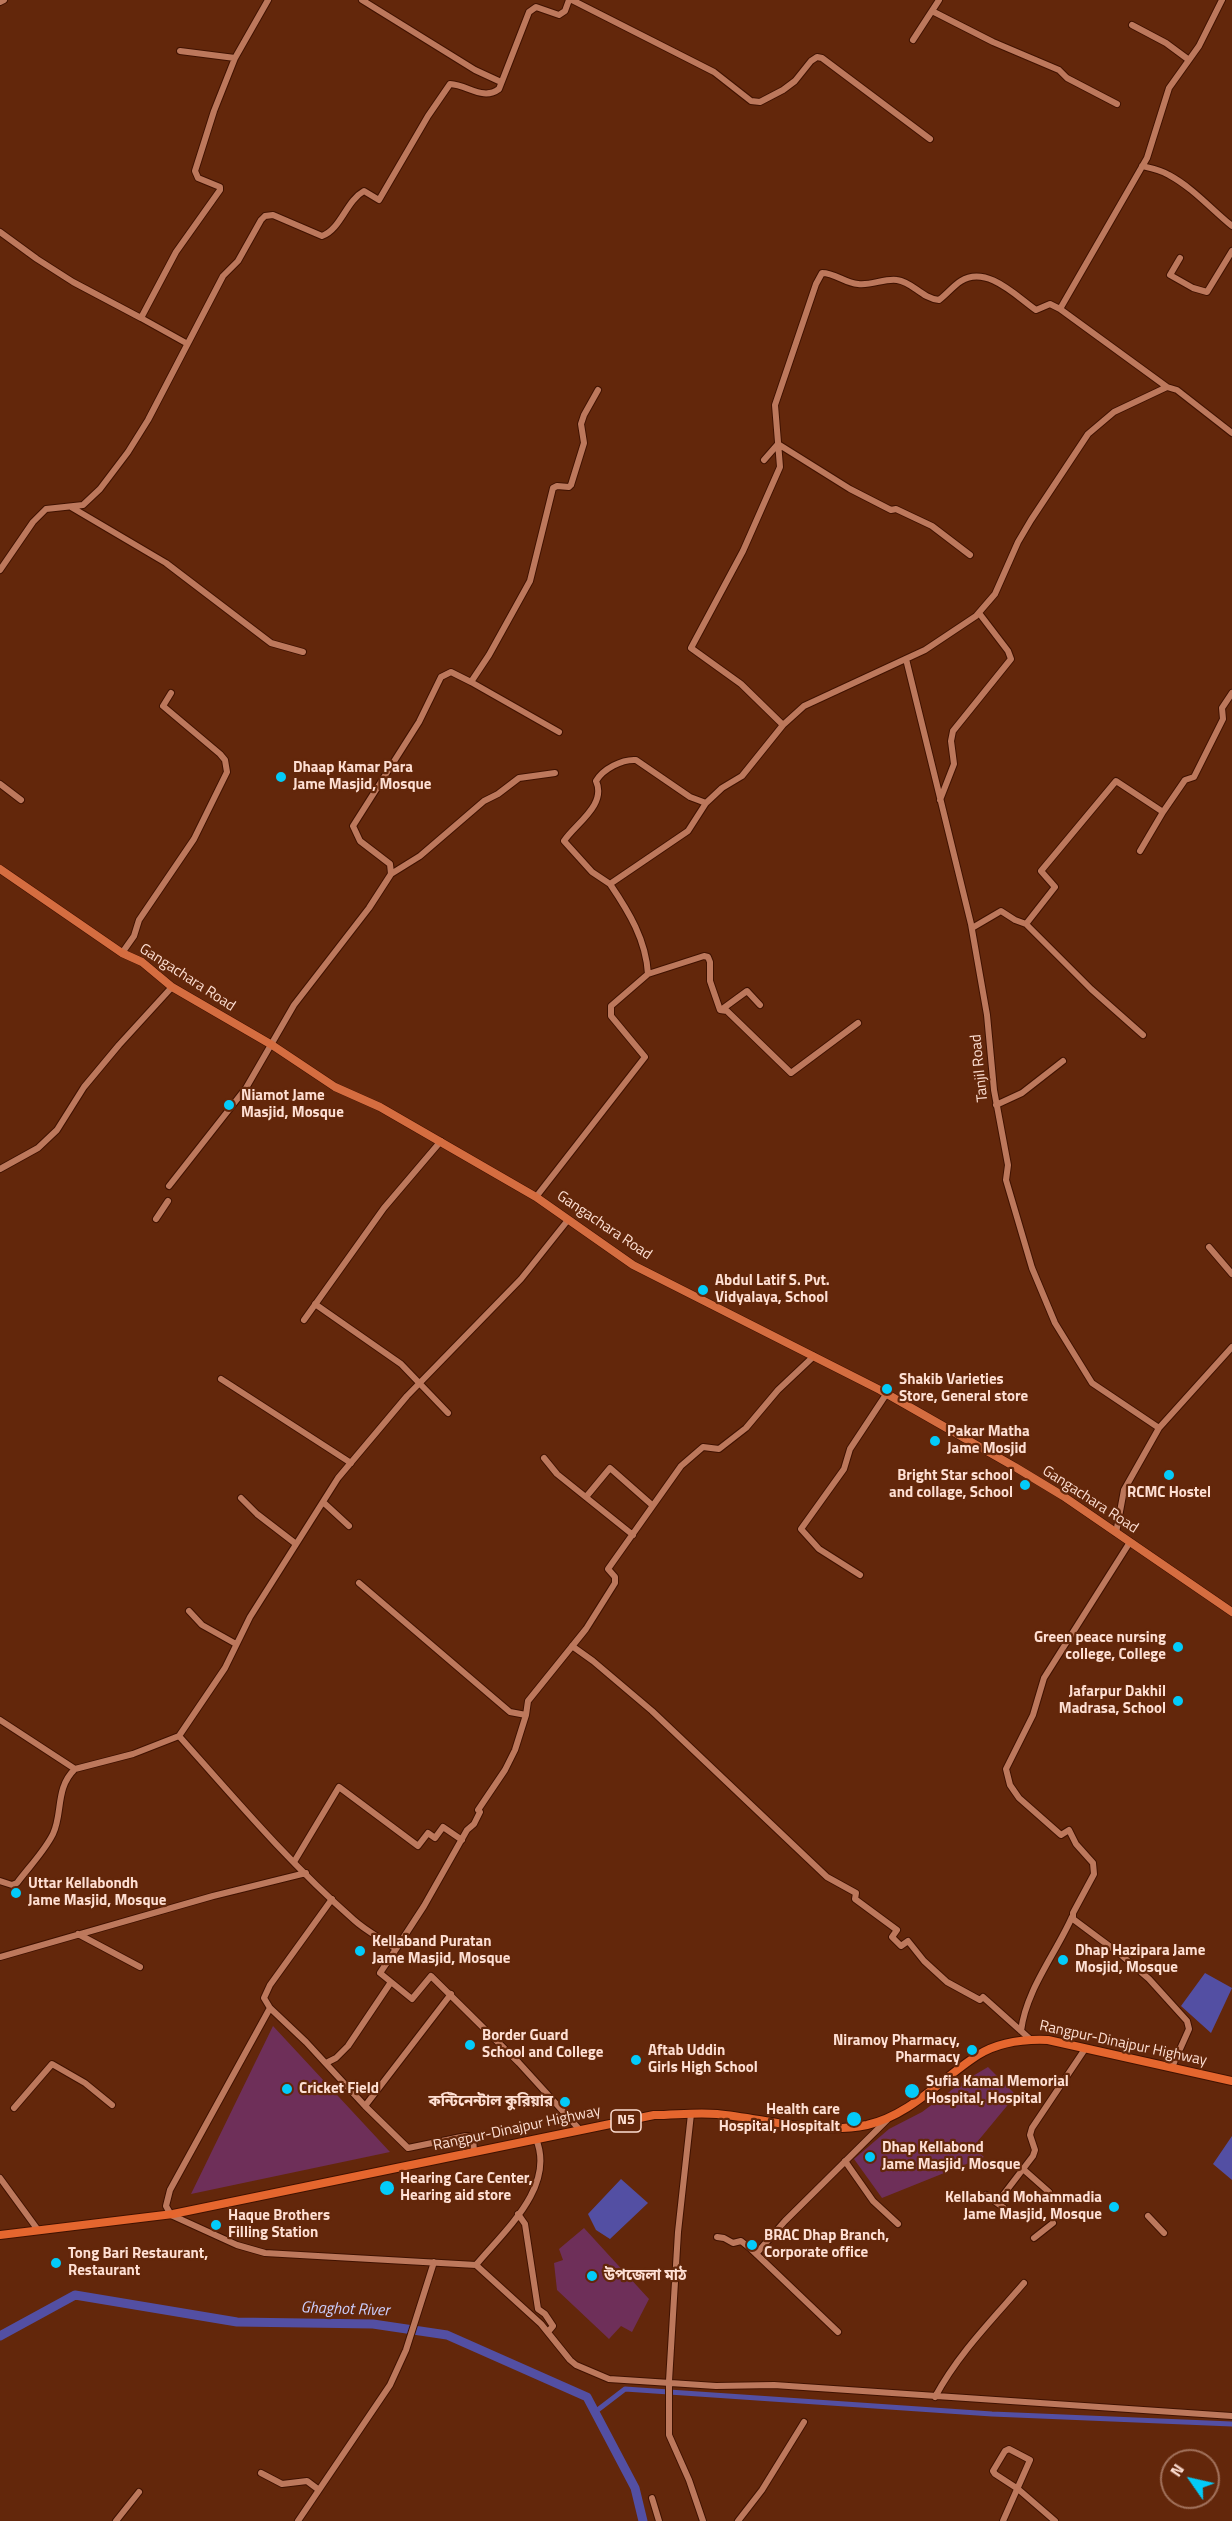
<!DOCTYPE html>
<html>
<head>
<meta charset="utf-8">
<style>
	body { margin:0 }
	#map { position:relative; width:1232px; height:2521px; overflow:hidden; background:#63270b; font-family:"Titillium Web",sans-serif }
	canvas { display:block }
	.north { position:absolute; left:1160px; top:2449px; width:60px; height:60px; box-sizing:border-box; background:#63270b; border:2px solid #a1715b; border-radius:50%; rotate:304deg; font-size:16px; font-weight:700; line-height:24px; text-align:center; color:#fedfd3 }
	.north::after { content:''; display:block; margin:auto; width:21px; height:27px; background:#03cbf9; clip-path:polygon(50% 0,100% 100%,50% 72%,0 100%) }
</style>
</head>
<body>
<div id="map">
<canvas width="1232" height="2521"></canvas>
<div class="north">N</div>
</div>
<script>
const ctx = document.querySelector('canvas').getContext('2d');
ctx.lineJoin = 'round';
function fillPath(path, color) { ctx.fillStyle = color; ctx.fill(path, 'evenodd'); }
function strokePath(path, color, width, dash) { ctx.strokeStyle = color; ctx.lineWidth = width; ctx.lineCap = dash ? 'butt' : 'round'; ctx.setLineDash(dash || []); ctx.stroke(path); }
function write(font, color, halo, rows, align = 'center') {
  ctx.font = font + ' "Titillium Web","Noto Sans Bengali",sans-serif'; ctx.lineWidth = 4.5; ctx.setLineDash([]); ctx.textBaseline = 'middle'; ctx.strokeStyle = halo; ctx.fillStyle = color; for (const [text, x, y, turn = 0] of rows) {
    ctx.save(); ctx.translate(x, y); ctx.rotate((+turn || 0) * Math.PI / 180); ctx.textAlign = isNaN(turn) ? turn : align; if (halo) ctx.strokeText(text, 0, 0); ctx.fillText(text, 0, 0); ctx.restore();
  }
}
fillPath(new Path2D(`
	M 273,2026 L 390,2152 L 191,2194 Z
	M 988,2067 L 1016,2095 L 973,2147 L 984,2157 L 882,2198 L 854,2159 L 889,2129 L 922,2112 L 961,2083 Z
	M 584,2228 L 649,2299 L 632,2332 L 621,2326 L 609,2339 L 557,2290 L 554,2263 L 563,2260 L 559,2249 Z`), '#6e2f59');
fillPath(new Path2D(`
	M 1205,1973 L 1232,1988 L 1211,2033 L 1181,2006 Z
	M 1232,2136 L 1232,2180 L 1213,2164 Z
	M 621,2179 L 648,2203 L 610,2239 L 596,2230 L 588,2214 Z`), '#534fa3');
strokePath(new Path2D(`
	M 595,2412 L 625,2389 L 992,2414 L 1232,2424`), '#534fa3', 5);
strokePath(new Path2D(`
	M 0,2336 L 75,2295 L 237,2322 L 373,2324 L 447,2335 L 587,2397 L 635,2488 L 643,2521`), '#534fa3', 9);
const minor = new Path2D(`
	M 362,0 L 475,70 L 501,82
	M 572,0 L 714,72 L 751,101 L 760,102 L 783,90 L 795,81 L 811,61 L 817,57 L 822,58 L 930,139
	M 0,2 L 4,0
	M 932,11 L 993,42 L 1059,70 L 1067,78 L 1117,104
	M 1132,25 L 1166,43 L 1189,60
	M 913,40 L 939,0
	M 180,51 L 235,58
	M 1142,166 C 1151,168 1161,170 1169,175 C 1193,188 1211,209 1232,226
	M 0,232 L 37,259 L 73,282 L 141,318
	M 1180,258 L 1170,275 L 1193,288 L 1207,292 L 1232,251
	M 1060,309 L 1167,387
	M 186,343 L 141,318 L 176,252 L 220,190 L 220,187 L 198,178 L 195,171 L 214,111 L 235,58 L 268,0
	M 764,460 L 778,444 L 850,489 L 891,510 L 896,509 L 932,526 L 970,555
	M 71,507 L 166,563 L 271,643 L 303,652
	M 0,570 L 33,522 L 46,509 L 83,505 L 100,489 L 128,452 L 148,420 L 223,276 L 238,261 L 261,220 L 265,216 L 273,215 L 322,236 C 341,229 346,201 364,191 L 379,200 L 428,116 L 450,84 C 468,85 483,101 499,89 L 529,12 L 536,7 L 559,15 L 565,11 L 569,0
	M 906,659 L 971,924 L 987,1015 L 994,1090 L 1008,1165 L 1006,1180 L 1032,1268 L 1055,1323 L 1092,1383 L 1159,1428
	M 471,682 L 559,732
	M 783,725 L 741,684 L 691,648 L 743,551 L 780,467 L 775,405 L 816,284 L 822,273 C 835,273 845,283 858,284 C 871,286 885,278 897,280 C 913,282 921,298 939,300 C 946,295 953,286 961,281 C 987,265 1016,296 1036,310 L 1050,304 L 1060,309 L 1147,158 L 1169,88 L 1199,46 L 1222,0
	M 0,784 L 21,800
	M 940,800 L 954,764 L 951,741 L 953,731 L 1011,659 L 1008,651 L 979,613
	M 1163,812 L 1185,780 L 1194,777 L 1223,719 L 1222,708 L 1232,693
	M 391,874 L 420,856 L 484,801 L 498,794 L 519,778 L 555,773
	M 610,884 L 592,872 L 564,841 C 575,824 607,805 596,781 C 603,769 622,759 636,760 L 690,797 L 706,803
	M 1026,924 L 1055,887 L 1041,871 L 1116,781 L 1163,812 L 1140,851
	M 972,928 L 1001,911 L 1015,920 L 1026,924 L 1091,989 L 1143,1035
	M 122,953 L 134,936 L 139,920 L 194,839 L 227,772 L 225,760 L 220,754 L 163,706 L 171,693
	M 648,974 L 704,956 L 708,957 L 710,962 L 710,981 L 720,1010 L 727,1011 L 791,1073 L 858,1023
	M 721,1010 L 747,991 L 760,1005
	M 996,1105 L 1022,1093 L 1063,1061
	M 0,1169 L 38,1148 L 57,1130 L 84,1087 L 119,1045 L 172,987
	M 169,1186 L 246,1088 L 294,1005 L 369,908 L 391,874 L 390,864 L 360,841 L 353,826 L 419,722 L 441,677 L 451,672 L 471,682 L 489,655 L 530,581 L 553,488 L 557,486 L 569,487 L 571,485 L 584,443 L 581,424 L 584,415 L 598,390
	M 536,1197 L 645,1057 L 611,1016 L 611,1006 L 648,974 C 646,940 629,912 610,884 L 688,831 L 706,803 L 722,788 L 742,776 L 783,725 L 804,706 L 925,650 L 976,616 L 995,594 L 1018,542 L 1031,520 L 1088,434 L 1114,412 L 1167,387 L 1177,390 L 1232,433
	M 156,1219 L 168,1201
	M 1209,1247 L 1232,1274
	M 315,1304 L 401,1364 L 448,1413
	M 304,1320 L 384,1208 L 441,1141
	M 221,1379 L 351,1463
	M 544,1458 L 557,1474 L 633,1535
	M 586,1497 L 610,1468 L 652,1505
	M 241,1498 L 257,1514 L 296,1544
	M 323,1502 L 349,1526
	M 1116,1533 L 1124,1490 L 1159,1428 L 1232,1347
	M 1130,1542 L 1044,1678 L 1033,1715 L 1006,1769 L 1010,1785 L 1019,1798 L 1061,1835 L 1069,1830 L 1076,1844 L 1093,1863 L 1094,1874 L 1073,1913 L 1073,1919 L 1120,1954 L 1149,1979 L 1187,2021 L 1189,2029 L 1172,2067
	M 860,1575 L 819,1549 L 801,1529 L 844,1469 L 850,1449 L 887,1393
	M 359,1583 L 510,1712 L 526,1715
	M 189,1611 L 202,1625 L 236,1644
	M 572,1646 L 593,1661 L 652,1711 L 827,1877 L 856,1893 L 855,1899 L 897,1930 L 892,1937 L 901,1946 L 908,1941 L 924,1961 L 947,1982 L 980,2000 L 983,1997 L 1030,2039
	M 0,1720 L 75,1769
	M 179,1736 L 225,1668 L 250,1617 L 338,1478 L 407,1396 L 521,1279 L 568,1220
	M 294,1862 L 339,1787 L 418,1846 L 428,1833 L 435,1838 L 443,1827 L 462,1840
	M 0,1881 L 12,1885 L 17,1883 C 28,1868 44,1852 53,1834 C 63,1813 55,1788 75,1769 L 133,1754 L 179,1736 C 235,1799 290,1864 354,1920 C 366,1931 382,1939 396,1949 L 380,1973 L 412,1999 L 431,1976 L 519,2063 L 580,2130
	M 332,1899 L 270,1985 L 264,1998 L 270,2008 L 306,2042 L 365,2106
	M 78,1934 L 140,1967
	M 396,1949 L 424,1906 L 467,1830 L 474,1824 L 480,1812 L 478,1810 L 505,1770 L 515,1750 L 526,1715 L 528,1701 L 586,1629 L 615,1583 L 615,1577 L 608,1569 L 681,1466 L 703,1447 L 719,1449 L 746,1428 L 778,1390 L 814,1356
	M 0,1957 L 213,1896 L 306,1873
	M 451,1994 L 365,2106 L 408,2148 L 466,2136 L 473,2137 L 474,2152
	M 270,2008 L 170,2190 L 166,2206 L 171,2215 L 237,2245 L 265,2253 L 476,2265 C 504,2231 556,2187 536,2139
	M 1021,2031 C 1026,1990 1055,1955 1072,1917
	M 326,2063 L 336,2058 L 348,2046 L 391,1982
	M 14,2108 L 52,2064 L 85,2083 L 112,2105
	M 691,2114 L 678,2232 L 669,2381 L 669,2435 L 689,2480 L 703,2521
	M 845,2161 L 873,2201 L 898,2224
	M 1023,2169 L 1049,2192
	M 0,2178 L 38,2230
	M 986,2195 L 1015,2216
	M 997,2203 L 1033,2156 L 1035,2150 L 1030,2135 L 1032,2128 L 1085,2049
	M 518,2214 L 525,2224 L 538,2309 L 545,2314 L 553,2326 L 548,2332
	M 1148,2216 L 1164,2233
	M 717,2237 L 724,2238 L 733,2243 L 741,2241 L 751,2249 L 838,2332
	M 1034,2238 L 1053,2223
	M 756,2254 L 785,2221 L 887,2120
	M 476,2265 L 541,2324 L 570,2360 L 576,2365 L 609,2379 L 716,2386 L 774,2385 L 1232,2416
	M 935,2397 C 958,2354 992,2320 1024,2283
	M 261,2473 L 282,2484 L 307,2481 L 319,2490
	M 652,2498 L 659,2521
	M 116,2521 L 139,2492
	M 298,2521 L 390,2385 L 406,2350 L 434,2262
	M 738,2521 L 762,2490 L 804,2422
	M 1003,2521 L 1030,2460 L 1009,2449 L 1005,2451 L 993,2471 L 995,2474 L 1018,2489 L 1055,2521`);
const major = new Path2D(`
	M 0,869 L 122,953 L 142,962 L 172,987 L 272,1045 L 335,1087 L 380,1107 L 536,1197 L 633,1265 L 880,1390 L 1015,1467 L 1063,1496 L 1232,1612`);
const highway = new Path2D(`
	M 0,2235 L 173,2214 L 654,2115 C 675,2115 696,2112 717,2114 C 766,2119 818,2135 867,2125 C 911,2115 942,2078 978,2055 C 999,2042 1024,2039 1048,2040 L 1232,2081`);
strokePath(minor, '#401200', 8);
strokePath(major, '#401200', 9);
strokePath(highway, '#401200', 10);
strokePath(minor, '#bd785c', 6);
strokePath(major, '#d56d40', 8);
strokePath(highway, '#e5662e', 8);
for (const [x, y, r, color] of [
	[281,777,6,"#03cbf9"],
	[229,1105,6,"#03cbf9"],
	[703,1290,6,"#03cbf9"],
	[887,1389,6,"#03cbf9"],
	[935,1441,6,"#03cbf9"],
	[1169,1475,6,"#03cbf9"],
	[1025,1485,6,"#03cbf9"],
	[1178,1647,6,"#03cbf9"],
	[1178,1701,6,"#03cbf9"],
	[16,1893,6,"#03cbf9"],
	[360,1951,6,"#03cbf9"],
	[1063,1960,6,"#03cbf9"],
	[470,2045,6,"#03cbf9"],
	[972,2050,6,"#03cbf9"],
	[636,2060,6,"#03cbf9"],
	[287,2089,6,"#03cbf9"],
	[912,2091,8,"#03cbf9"],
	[565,2102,6,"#03cbf9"],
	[854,2119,8,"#03cbf9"],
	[870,2157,6,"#03cbf9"],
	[387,2188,8,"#03cbf9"],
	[1114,2207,6,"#03cbf9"],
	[216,2225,6,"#03cbf9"],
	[752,2245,6,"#03cbf9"],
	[56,2263,6,"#03cbf9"],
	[592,2276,6,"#03cbf9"]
]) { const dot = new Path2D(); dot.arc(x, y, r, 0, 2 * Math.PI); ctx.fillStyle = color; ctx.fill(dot); strokePath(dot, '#63270b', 2); }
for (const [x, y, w] of [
	[626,2121,30]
]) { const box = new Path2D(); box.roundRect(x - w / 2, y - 11, w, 22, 4.5); ctx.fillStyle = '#63270b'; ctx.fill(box); strokePath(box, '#fedfd3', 1.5); }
write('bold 14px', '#fedfd3', null, [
	["N5",626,2121]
]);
write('bold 15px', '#fedfd3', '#63270b', [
	["Dhaap Kamar Para",293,768],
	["Jame Masjid, Mosque",293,785],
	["Niamot Jame",241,1096],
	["Masjid, Mosque",241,1113],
	["Abdul Latif S. Pvt.",715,1281],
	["Vidyalaya, School",715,1298],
	["Shakib Varieties",899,1380],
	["Store, General store",899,1397],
	["Pakar Matha",947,1432],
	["Jame Mosjid",947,1449],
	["Bright Star school",1013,1476,"right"],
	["and collage, School",1013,1493,"right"],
	["RCMC Hostel",1169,1493,"center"],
	["Green peace nursing",1166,1638,"right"],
	["college, College",1166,1655,"right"],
	["Jafarpur Dakhil",1166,1692,"right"],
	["Madrasa, School",1166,1709,"right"],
	["Uttar Kellabondh",28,1884],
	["Jame Masjid, Mosque",28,1901],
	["Kellaband Puratan",372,1942],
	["Jame Masjid, Mosque",372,1959],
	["Dhap Hazipara Jame",1075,1951],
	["Mosjid, Mosque",1075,1968],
	["Border Guard",482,2036],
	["School and College",482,2053],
	["Niramoy Pharmacy,",960,2041,"right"],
	["Pharmacy",960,2058,"right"],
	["Aftab Uddin",648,2051],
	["Girls High School",648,2068],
	["Sufia Kamal Memorial",926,2082],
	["Hospital, Hospital",926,2099],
	["Cricket Field",299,2089],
	["কন্টিনেন্টাল কুরিয়ার",553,2102,"right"],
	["Health care",840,2110,"right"],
	["Hospital, Hospitalt",840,2127,"right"],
	["Dhap Kellabond",882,2148],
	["Jame Masjid, Mosque",882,2165],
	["Hearing Care Center,",400,2179],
	["Hearing aid store",400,2196],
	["Kellaband Mohammadia",1102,2198,"right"],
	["Jame Masjid, Mosque",1102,2215,"right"],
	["Haque Brothers",228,2216],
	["Filling Station",228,2233],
	["BRAC Dhap Branch,",764,2236],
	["Corporate office",764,2253],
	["Tong Bari Restaurant,",68,2254],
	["Restaurant",68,2271],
	["উপজেলা মাঠ",604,2276]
], 'left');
write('15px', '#fedfd3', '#63270b', [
	["Gangachara Road",187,978,33],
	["Tanjil Road",980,1068,-96],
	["Gangachara Road",604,1226,34],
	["Gangachara Road",1090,1500,33],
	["Rangpur-Dinajpur Highway",1123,2044,12],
	["Rangpur-Dinajpur Highway",517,2129,-12]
]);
write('italic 16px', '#cccffe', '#63270b', [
	["Ghaghot River",345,2310,2]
]);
</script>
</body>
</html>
